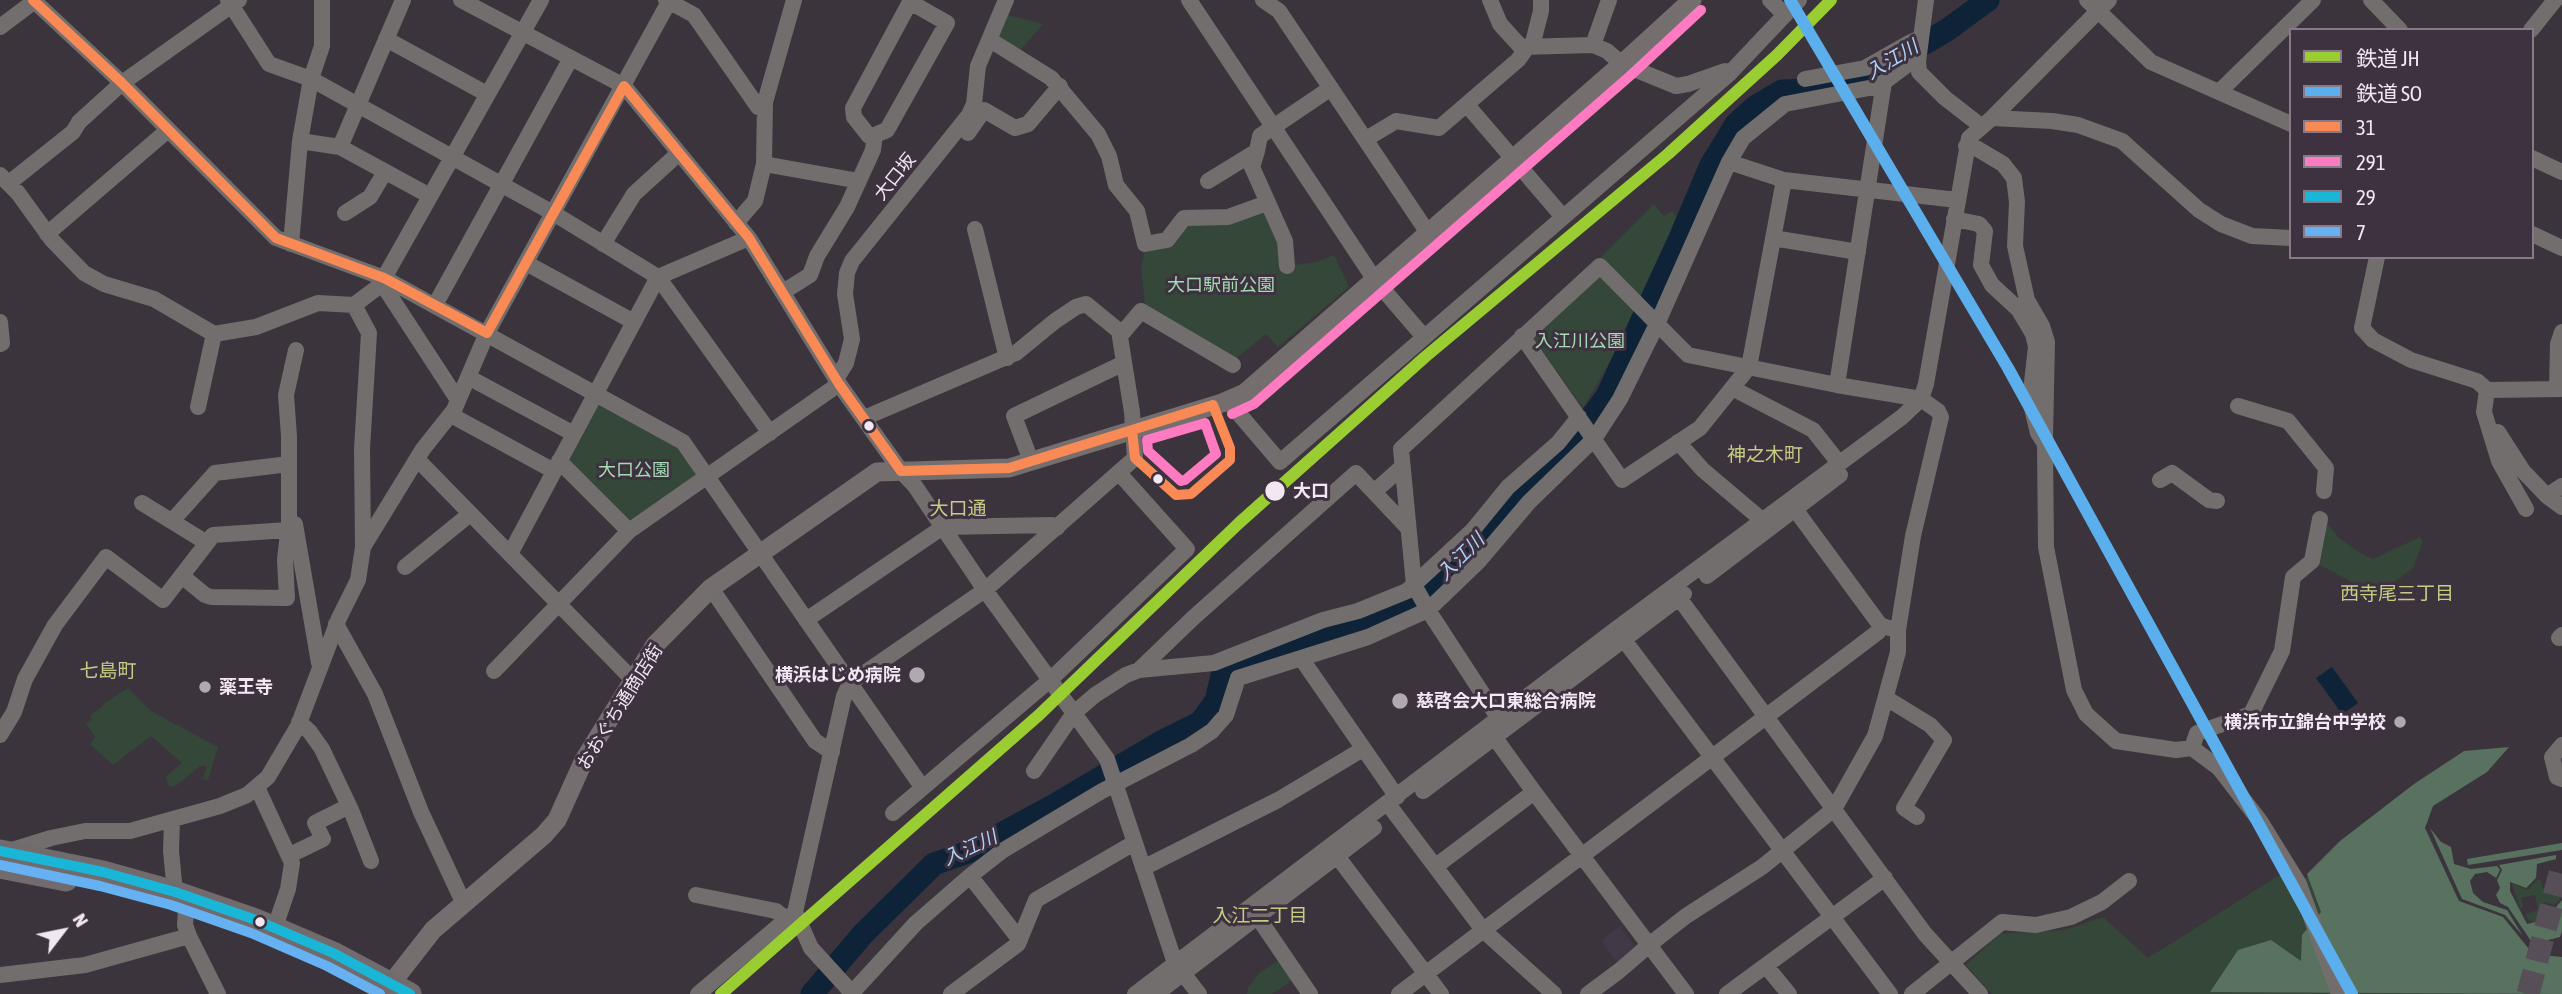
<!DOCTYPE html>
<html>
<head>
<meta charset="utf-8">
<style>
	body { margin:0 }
	#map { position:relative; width:2562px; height:994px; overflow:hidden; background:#3b343c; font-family:"Asap Condensed","Noto Sans JP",sans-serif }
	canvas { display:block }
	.legend { position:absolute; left:2289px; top:28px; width:245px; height:231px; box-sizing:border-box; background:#3e3140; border:2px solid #867a87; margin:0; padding:9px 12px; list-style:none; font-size:21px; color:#f1e8f2 }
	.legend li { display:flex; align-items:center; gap:14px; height:35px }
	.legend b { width:35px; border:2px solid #867a87 }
	.north { position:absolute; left:28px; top:896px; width:70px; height:70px; -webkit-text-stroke:5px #3e3140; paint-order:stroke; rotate:58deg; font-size:19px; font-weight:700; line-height:28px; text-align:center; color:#f1e8f2 }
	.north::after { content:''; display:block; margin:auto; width:24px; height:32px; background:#f1e8f2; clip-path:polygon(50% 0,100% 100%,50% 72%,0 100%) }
</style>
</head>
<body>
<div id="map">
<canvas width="2562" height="994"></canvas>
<ul class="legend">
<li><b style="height:9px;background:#9acd32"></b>鉄道 JH</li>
<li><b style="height:9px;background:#5aafec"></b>鉄道 SO</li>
<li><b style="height:9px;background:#f98a56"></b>31</li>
<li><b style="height:9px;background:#fe7ac1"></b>291</li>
<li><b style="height:9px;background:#1ab6d8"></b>29</li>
<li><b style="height:9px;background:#66b1f2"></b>7</li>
</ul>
<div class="north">N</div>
</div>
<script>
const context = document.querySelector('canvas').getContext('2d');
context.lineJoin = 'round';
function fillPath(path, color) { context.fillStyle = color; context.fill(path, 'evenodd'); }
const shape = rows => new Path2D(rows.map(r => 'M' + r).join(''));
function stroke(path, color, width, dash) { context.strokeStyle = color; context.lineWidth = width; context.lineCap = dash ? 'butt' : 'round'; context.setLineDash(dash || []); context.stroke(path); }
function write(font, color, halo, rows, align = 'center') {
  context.font = font + ' "Asap Condensed","Noto Sans JP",sans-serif'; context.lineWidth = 6; context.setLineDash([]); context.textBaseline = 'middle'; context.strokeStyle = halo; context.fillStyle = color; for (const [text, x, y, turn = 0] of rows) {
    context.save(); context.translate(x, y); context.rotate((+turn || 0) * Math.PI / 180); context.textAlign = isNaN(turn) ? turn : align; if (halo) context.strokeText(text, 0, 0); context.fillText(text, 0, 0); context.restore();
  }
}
fillPath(shape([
	[1620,926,1634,946,1617,962,1601,941]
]), '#433847');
fillPath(shape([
	[1008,15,1043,24,1018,53,998,37],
	[1654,204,1664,216,1672,211,1683,225,1645,303,1601,257],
	[1262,208,1278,240,1279,267,1317,262,1334,255,1349,287,1278,347,1266,334,1234,360,1146,311,1141,269,1145,249,1187,221],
	[1598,276,1605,277,1638,312,1583,408,1532,336],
	[600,403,679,448,697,477,629,523,569,462],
	[2327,523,2338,537,2357,551,2373,559,2420,537,2423,541,2413,568,2392,584,2368,591,2320,565],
	[128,688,151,711,218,747,208,780,203,779,207,766,200,766,177,785,169,787,166,776,182,763,151,736,113,765,90,744,95,737,86,724,92,720,90,715,103,706,103,704],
	[2377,818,2499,994,1992,994,1966,965,2000,934,2065,930,2103,917,2148,958,2289,869,2299,884],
	[2537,880,2541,880,2543,889,2554,887,2559,889,2561,898,2554,905,2546,902,2541,904,2545,918,2536,922,2529,921,2526,914,2538,910,2535,895,2521,898,2523,907,2520,908,2512,884,2528,890],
	[1280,960,1295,978,1272,994,1247,994,1248,988,1259,973]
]), '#344739');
fillPath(shape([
	[2509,747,2487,772,2433,806,2425,828,2459,901,2503,917,2533,954,2562,957,2562,994,2210,992,2238,950,2271,940,2301,961,2302,935,2321,912,2307,874,2340,841,2414,784,2464,751],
	[2430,828,2441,842,2451,847,2454,864,2471,869,2497,866,2500,870,2496,878,2487,872,2475,874,2470,881,2473,893,2483,902,2507,910,2523,936,2505,915,2462,899],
	[2562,843,2562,850,2468,865,2467,859],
	[2556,855,2556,859,2537,864,2536,878,2526,888,2510,882,2510,891,2527,924,2561,916,2556,907,2562,900,2562,931,2560,937,2548,940,2531,941,2508,907,2500,903,2496,895,2500,888,2497,880,2502,870,2499,865]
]), '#58725f');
fillPath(shape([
	[2332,667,2358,703,2342,714,2316,678]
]), '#0e2337');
stroke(shape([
	[812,994,863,934,934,864,968,852,1058,803,1163,741,1201,722,1216,701,1223,672,1365,622,1423,595,1479,540,1512,498,1570,446,1607,396,1680,238,1711,165,1736,124,1755,107,1782,91,1811,90,1865,78,1947,30,1988,0]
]), '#0e2337', 23);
stroke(shape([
	[2528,994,2562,866]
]), '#564f57', 23, [23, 11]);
stroke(shape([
	[33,0,122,83,276,238,384,278,683,442,922,787],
	[228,0,269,64,311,79,553,213,658,277,770,433],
	[461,0,624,86,749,238,839,384,901,471,915,486,985,590,1107,759,1175,963,1199,994],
	[666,0,694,15,758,107,765,110],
	[1189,0,1375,280,1424,337],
	[1263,0,1279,11,1428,233],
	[1490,0,1500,24,1521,47,1593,45,1607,51,1622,64,1676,86,1688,84,1725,71],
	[1770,0,1785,15],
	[1926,0,1918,62,1919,72,1945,98,1981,126],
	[2087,0,2151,62,2291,124],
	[2371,0,2400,30],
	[0,27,36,0],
	[2531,30,2555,0],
	[386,39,487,94],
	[990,40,1051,78,1098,134,1109,156,1116,185,1137,211,1145,244,1167,240,1184,218,1228,217,1267,203],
	[1593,45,1609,0],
	[1532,46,1541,11,1541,0],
	[1805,79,1865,68,1909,43,1921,38],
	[2219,92,2313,0],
	[1467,105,1563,217],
	[1992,118,2052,121,2078,125,2122,141,2199,210,2221,224,2252,236,2291,238],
	[968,133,984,110,1015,128,1028,124,1060,86],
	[1366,139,1396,121,1439,128,1518,60,1528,46],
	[300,141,340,147,430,196],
	[1966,146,1976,148,2003,164,2014,178,2017,202,2015,246,2027,300,2042,326,2047,342,2045,438],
	[340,147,403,0],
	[1257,151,1252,167,1285,241,1287,266],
	[2532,158,2562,172],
	[1729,162,1784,180,1957,200],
	[764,164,859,181],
	[0,175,18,193,52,240,84,273,104,284,154,299,214,334,256,327,318,303,354,305,369,333,362,449,363,547],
	[1208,181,1257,151,1260,136,1331,88],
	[9,183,73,132,79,122,122,83,239,0],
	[345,213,370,197,385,172],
	[1954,219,1979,224,1985,231,1981,265,1992,285,2018,309,2033,334,2036,347,2030,400,2038,433,2045,444,2046,547,2074,690,2086,714,2116,741,2176,750,2192,748,2219,768,2260,821,2299,884,2339,994],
	[736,223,755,201,764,164,765,102,794,0],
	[975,229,1007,358],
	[47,234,168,130],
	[2532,234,2562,248],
	[1773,238,1858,252],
	[291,244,300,141,311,79,322,46,322,0],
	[603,244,634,194,679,153],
	[2377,257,2362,328,2373,340,2411,360,2477,381,2487,390,2562,389],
	[526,263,634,322],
	[381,282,458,400],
	[783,292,810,275,817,256,847,207,873,150,875,135,887,130,947,23,910,2,853,108,854,117,869,136,875,135],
	[354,305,378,287,384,278,541,0],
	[435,305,571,58],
	[0,322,2,343,0,344],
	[1120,336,1141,311,1233,365],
	[1522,336,1622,480,1700,428,1749,367,1784,180],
	[468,377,574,434],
	[836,379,846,363,852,339,845,294,847,273,852,261,969,115,974,104,978,66,1006,0],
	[1837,385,1884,82,1908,64,1918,62],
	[1732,388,1813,430,1839,463],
	[2557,389,2558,344,2562,332],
	[2487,390,2484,412,2499,461,2526,509],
	[1228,401,1280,462,1729,74,1799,0],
	[2238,406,2288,421,2326,468,2324,491],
	[198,407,214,334],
	[451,415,554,471],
	[2498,432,2523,471,2547,496],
	[1678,442,1703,470,1762,520],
	[417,459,633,680],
	[559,461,629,531],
	[1031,461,1014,416,1124,363],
	[2160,480,2172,473,2209,500,2217,501],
	[2562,486,2547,496,2562,507],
	[1375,491,1402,467],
	[1789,501,1880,625,1889,628],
	[142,503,207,543],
	[172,521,215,473,289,464],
	[291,524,295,524,319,663],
	[510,554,658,277,749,238],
	[405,567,470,514],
	[182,576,205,595,211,597,287,598,285,560,289,524,289,436,286,395,296,350],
	[1707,576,1840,475],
	[711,588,815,741,832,752],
	[1674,591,1925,934,1980,994],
	[806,620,943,527,1052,525,1057,528],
	[336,624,375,694,421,812,464,904],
	[1618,632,1890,994],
	[2559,638,2562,635],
	[1301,658,1397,797],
	[1139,670,1193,618,1356,473,1407,527],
	[494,671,629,531,839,384],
	[1886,698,1930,725,1944,740,1904,808,1917,817],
	[299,722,310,732,322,749,351,810,371,861],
	[0,735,14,712,25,679,55,625,106,557,163,600,213,535,288,530],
	[2562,745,2552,757,2557,777,2562,779],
	[2192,748,2197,733,2251,714,2282,651,2293,577,2312,561,2320,519],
	[1034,771,1074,713,1095,695,1126,675,1139,670,1214,663,1323,620,1358,611,1407,591,1472,531,1508,487,1558,443,1579,417],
	[257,787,292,863,288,889,275,927],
	[1423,791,1684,594],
	[1388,804,1483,930,1554,994],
	[893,813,1050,680,1187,549,1119,473],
	[172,820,171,851,175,892],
	[9,851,51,838,85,831,130,831,220,806,247,795,268,777,298,726,339,618,358,580,363,547,423,449,454,410,487,333,670,0],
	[290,855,323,839,315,823,349,806],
	[1337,856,1441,994],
	[1436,866,1534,792],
	[1143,868,1278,800,1363,749],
	[970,876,1020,940],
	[696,895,776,911,786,919],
	[186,910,185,925,189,936,218,994],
	[1257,916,1310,994],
	[1766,966,1789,994],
	[0,975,85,965,189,936],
	[698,994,795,912],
	[851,994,916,923,970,876,1002,851,1102,791,1191,745,1212,731,1226,715,1238,678,1368,637,1428,610,1478,562,1529,502,1594,439,1620,399,1657,324,1729,162,1743,138,1785,104,1874,87,1884,82],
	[853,994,811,948,795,912,844,696,850,683,985,590,1135,458,1132,412,1119,331,1086,304,1076,307,1055,321,1016,353,864,418],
	[951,994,1018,944,1036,900,1134,843],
	[1135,994,1616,629,1902,417,1921,399,1926,384,1969,138,1992,118,2109,0],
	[1156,994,1374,828],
	[1399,994,1878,632,1880,625],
	[1588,994,1619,971,1649,945,1686,916,1762,867,1834,809,1875,736,1898,652,1898,630,1913,536,1941,417,1938,411,1921,399,1837,385,1688,355,1600,266,1401,449,1414,585,1428,610,1499,719,1495,738,1534,792,1649,945,1686,994],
	[1727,994,1885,878],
	[1912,994,2002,922,2036,925,2071,917,2102,902,2129,881]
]), '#726e6d', 16);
stroke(shape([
	[383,994,433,930,544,835,557,820,584,760,655,645,711,588,877,472,1009,468,1222,403,1245,393,1622,64,1692,0]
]), '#746e6f', 19);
stroke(shape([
	[0,851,103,872,175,892,256,920,333,953,410,994],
	[0,867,66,880]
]), '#716b6e', 23);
stroke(shape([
	[33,0,122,83,276,238,384,278,487,333,624,86,749,238,839,384,901,471,1009,468,1132,430],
	[1213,405,1230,448,1230,460,1191,494,1176,495,1135,458,1132,430,1213,405]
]), '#f98a56', 10);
stroke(shape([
	[1232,414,1254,404,1631,75,1701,10],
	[1205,423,1216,454,1185,480,1181,481,1148,451,1147,440,1205,423]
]), '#fe7ac1', 10);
stroke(shape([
	[0,851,103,872,175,892,256,920,333,953,410,994]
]), '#1ab6d8', 10);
stroke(shape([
	[0,865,100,886,171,905,251,933,327,966,380,994]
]), '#66b1f2', 10);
stroke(shape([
	[721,994,1039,715,1239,523,1425,357,1668,154,1777,55,1831,0]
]), '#9acd32', 12);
stroke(shape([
	[1790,0,2008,368,2352,994]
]), '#5aafec', 12);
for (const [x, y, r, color] of [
	[869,426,6,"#f1e8f2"],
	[1158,479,6,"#f1e8f2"],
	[1275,491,11,"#f1e8f2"],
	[917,675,9,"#b1a9b2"],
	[205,687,7,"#b1a9b2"],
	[1400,701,9,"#b1a9b2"],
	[2400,722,7,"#b1a9b2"],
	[260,922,6,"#f1e8f2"]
]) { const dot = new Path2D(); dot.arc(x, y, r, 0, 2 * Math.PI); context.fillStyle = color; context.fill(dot); stroke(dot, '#3e3140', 2.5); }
write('18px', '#f1e8f2', '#3e3140', [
	["大口坂",895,177,-51],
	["おおぐち通商店街",620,707,-58]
]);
write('18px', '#a4dcb2', '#3e3140', [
	["大口駅前公園",1221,285],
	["入江川公園",1580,341],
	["大口公園",634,470]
]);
write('bold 18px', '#f1e8f2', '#3e3140', [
	["大口",1293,491]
], 'left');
write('bold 18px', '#f1e8f2', '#3e3140', [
	["横浜はじめ病院",901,675],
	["薬王寺",219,687,"left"],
	["慈啓会大口東総合病院",1416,701,"left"],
	["横浜市立錦台中学校",2386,722]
], 'right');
write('italic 19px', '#aed3f8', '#3e3140', [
	["入江川",1892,60,-31],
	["入江川",1461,557,-45],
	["入江川",970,848,-25]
]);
write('19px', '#c4ce82', '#3e3140', [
	["神之木町",1765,455],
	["大口通",958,509],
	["西寺尾三丁目",2397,594],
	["七島町",108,671],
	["入江二丁目",1260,916]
]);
</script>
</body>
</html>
